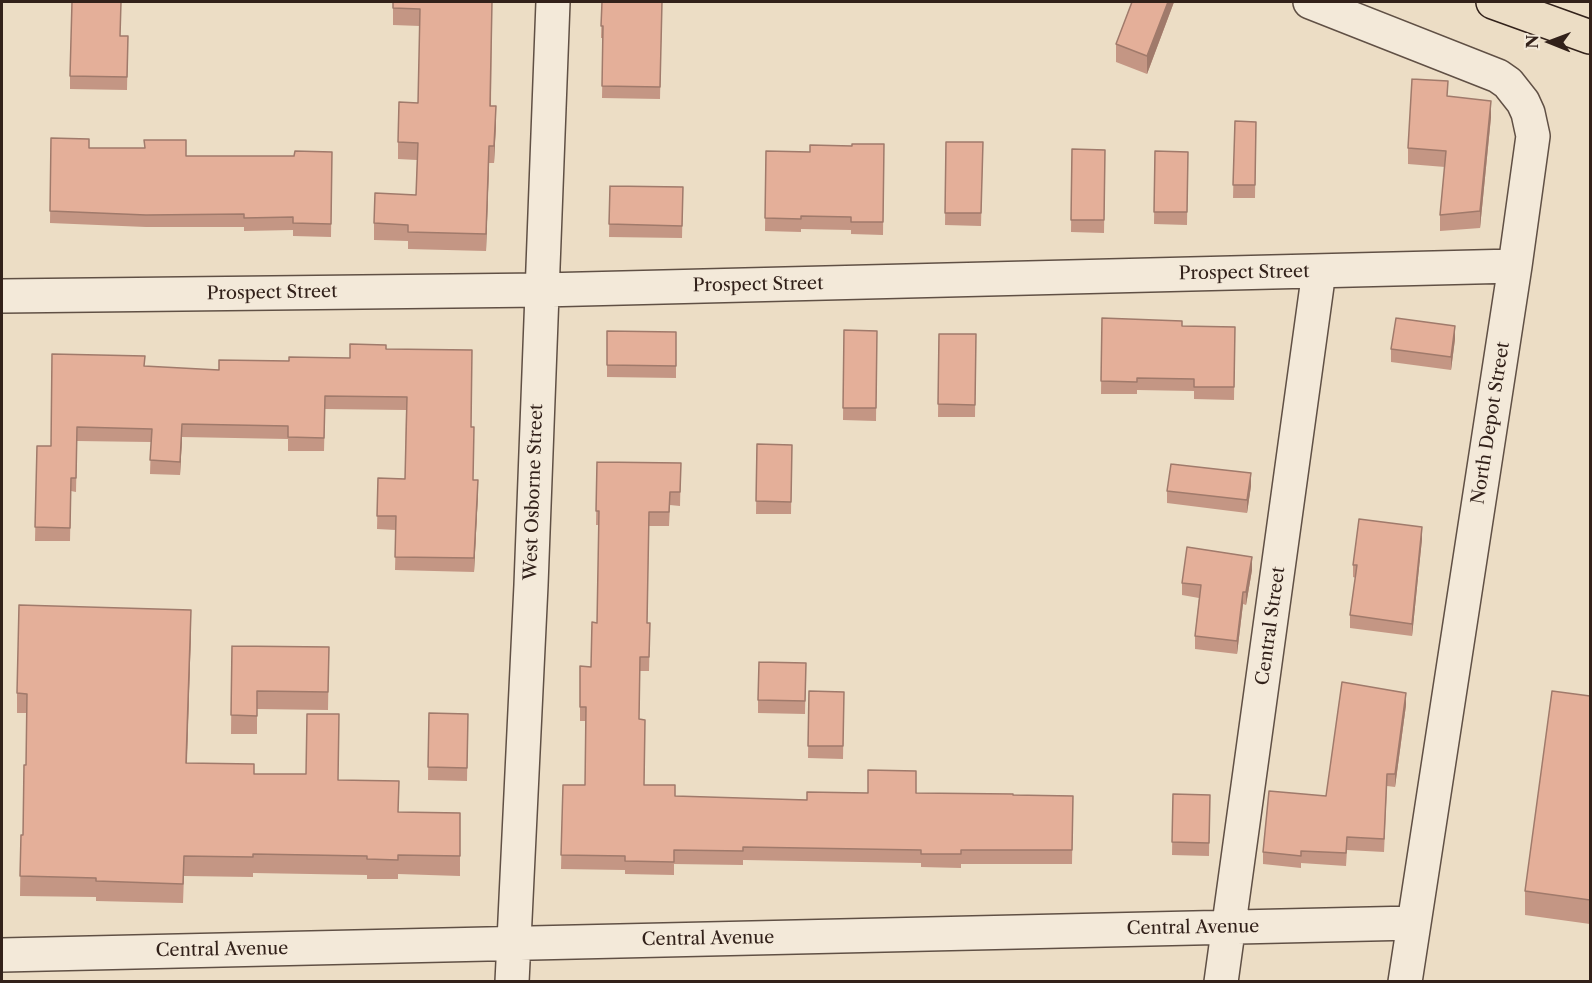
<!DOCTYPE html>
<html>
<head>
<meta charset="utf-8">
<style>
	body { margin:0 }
	#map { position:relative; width:1592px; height:983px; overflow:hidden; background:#ecddc5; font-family:"Libre Caslon Text",serif }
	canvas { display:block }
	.frame { position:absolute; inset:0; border:3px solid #32211a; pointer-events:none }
	.north { position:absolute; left:1520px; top:12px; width:60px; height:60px; -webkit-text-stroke:4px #f3e9d9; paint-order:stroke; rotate:271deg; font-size:16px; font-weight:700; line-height:24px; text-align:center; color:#32211a }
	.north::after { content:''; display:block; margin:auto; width:21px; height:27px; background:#32211a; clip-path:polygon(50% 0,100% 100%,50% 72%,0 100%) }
</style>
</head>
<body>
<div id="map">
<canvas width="1592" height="983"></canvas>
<div class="frame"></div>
<div class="north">N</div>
</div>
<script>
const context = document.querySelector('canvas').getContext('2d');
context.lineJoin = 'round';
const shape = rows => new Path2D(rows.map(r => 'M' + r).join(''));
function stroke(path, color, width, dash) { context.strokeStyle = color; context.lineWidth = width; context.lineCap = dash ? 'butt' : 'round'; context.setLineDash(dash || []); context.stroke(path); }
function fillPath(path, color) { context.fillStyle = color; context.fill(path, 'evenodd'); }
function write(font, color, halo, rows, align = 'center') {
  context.font = font + ' "Libre Caslon Text",serif'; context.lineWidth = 5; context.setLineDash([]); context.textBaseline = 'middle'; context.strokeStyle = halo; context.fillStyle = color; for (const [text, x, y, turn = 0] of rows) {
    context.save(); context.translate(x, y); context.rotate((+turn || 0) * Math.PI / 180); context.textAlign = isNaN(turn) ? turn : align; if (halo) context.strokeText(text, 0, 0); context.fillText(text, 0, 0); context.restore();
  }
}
const minor = shape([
	[1310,2,1498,76,1508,83,1523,102,1528,113,1533,136,1515,266,1405,982],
	[2,296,542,290,1515,266],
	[2,955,1414,923],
	[512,982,531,585,553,2],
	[1221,982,1319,271]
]);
const major = shape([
	[1493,2,1590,37]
]);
stroke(minor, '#605045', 36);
stroke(major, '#32211a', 36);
stroke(minor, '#f3e9d9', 33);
stroke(major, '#ecddc5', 33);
fillPath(shape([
	[492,2,491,106,496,123,494,163,489,163,486,251,408,249,408,241,374,240,374,223,416,195,417,160,398,159,398,142,418,103,420,26,393,25,393,8],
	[602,2,662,2,660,99,602,98,603,38,601,38],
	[1132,2,1174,2,1147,74,1116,62,1116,44],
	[120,36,128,36,127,90,70,89,70,76],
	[1448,96,1491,117,1480,228,1440,231,1440,215,1445,167,1408,164,1408,148],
	[1235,121,1256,122,1255,198,1233,198],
	[51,138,89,148,186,156,294,156,332,152,331,237,293,236,293,230,244,231,244,227,146,227,50,223],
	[946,142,983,142,981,226,945,225],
	[884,144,883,235,851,234,851,230,801,229,801,232,765,231,766,151,810,152,852,146],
	[1072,149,1105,150,1104,233,1071,232],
	[1155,151,1188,152,1187,225,1154,224],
	[610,186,683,187,682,238,609,237],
	[1102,318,1182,326,1235,327,1234,400,1194,399,1194,391,1137,390,1137,394,1101,394],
	[844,330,877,331,876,421,843,420],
	[607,331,676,332,676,378,607,377],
	[939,334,976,334,975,417,938,417],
	[1455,339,1451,370,1391,362,1391,349],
	[386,349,471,427,473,480,478,493,474,572,395,570,396,530,377,529,378,478,405,479,406,410,325,409,324,451,288,451,288,439,182,437,180,475,150,474,151,442,77,441,76,492,71,491,70,541,35,541,37,446,51,446,144,366,219,370,289,361,350,358],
	[757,444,792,445,791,514,756,514],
	[597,462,681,463,680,506,670,505,669,526,649,526,647,623,650,623,649,671,640,671,639,719,644,785,675,796,807,800,916,793,1073,796,1072,864,961,864,961,868,921,867,921,863,743,860,743,865,674,864,674,875,625,874,625,870,561,869,563,785,585,785,586,721,580,721,580,666,591,667,597,623,599,525,596,525],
	[1251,486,1247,513,1167,503,1167,491],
	[1422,539,1412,636,1350,628,1350,615,1356,578,1353,577,1353,565],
	[1252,570,1246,605,1243,604,1237,654,1195,649,1195,636,1199,598,1182,595,1182,583],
	[191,630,187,763,254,774,339,780,399,812,460,813,460,876,398,874,398,879,367,879,367,875,253,873,253,877,184,876,183,903,96,901,96,897,20,896,21,835,23,835,26,765,27,713,17,713,17,693],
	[232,646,329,647,328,710,257,709,257,734,231,734],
	[806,663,805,714,758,713,758,700],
	[809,691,844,692,843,759,808,758],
	[1590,696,1590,924,1525,915,1525,891],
	[1406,705,1395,787,1387,786,1384,852,1347,850,1346,866,1301,863,1301,868,1263,864,1263,852,1326,796],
	[429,713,468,714,467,781,428,780],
	[1173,794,1210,795,1209,856,1172,855]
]), '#c49684');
fillPath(shape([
	[1168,2,1174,2,1147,74,1147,56],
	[1491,101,1491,117,1480,228,1480,211],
	[496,106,496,123,494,163,494,146],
	[489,146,489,163,486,251,486,234],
	[1455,326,1455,339,1451,370,1451,357],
	[182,424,182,437,180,475,180,462],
	[1251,473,1251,486,1247,513,1247,500],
	[478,480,478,493,474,572,474,558],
	[1422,527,1422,539,1412,636,1412,624],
	[1252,557,1252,570,1246,605,1246,592],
	[1243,592,1243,604,1237,654,1237,641],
	[191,610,191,630,186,782,186,763],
	[1406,693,1406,705,1395,787,1395,774]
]), '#a07a6b');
const building = shape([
	[72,2,121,2,120,36,128,36,127,77,70,76,72,2],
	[393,2,492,2,490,106,496,106,494,146,489,146,486,234,408,232,408,225,374,223,375,193,416,195,418,143,398,142,399,102,418,103,420,9,393,8,393,2],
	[602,2,662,2,660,87,602,86,603,26,601,26,602,2],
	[1132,2,1168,2,1147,56,1116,44,1132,2],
	[1412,79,1448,81,1447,96,1491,101,1480,211,1440,215,1446,151,1408,148,1412,79],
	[1235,121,1256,122,1255,185,1233,185,1235,121],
	[51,138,89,139,89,148,145,148,144,140,186,140,186,156,294,156,295,151,332,152,331,224,293,223,293,217,244,218,244,214,146,215,50,211,51,138],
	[946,142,983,142,981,213,945,213,946,142],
	[852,144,884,144,883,222,851,222,851,217,801,216,801,219,765,218,766,151,810,152,810,145,852,146,852,144],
	[1072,149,1105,150,1104,220,1071,220,1072,149],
	[1155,151,1188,152,1187,212,1154,212,1155,151],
	[610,186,683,187,682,226,609,224,610,186],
	[1102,318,1182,321,1182,326,1235,327,1234,387,1194,387,1194,379,1137,378,1137,382,1101,381,1102,318],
	[1396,318,1455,326,1451,357,1391,349,1396,318],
	[844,330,877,331,876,408,843,408,844,330],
	[607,331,676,332,676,366,607,365,607,331],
	[939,334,976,334,975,405,938,404,939,334],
	[350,344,386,345,386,349,472,350,471,427,474,427,473,480,478,480,474,558,395,557,396,516,377,516,378,478,405,479,407,397,325,396,324,438,288,437,288,426,182,424,180,462,150,460,152,429,77,427,76,478,71,478,70,528,35,527,37,446,51,446,52,354,145,356,144,366,219,370,219,360,289,361,289,357,350,358,350,344],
	[757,444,792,445,791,502,756,501,757,444],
	[597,462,681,463,680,492,670,492,669,512,649,512,647,623,650,623,649,657,640,657,639,719,645,720,644,785,675,785,675,796,807,800,807,792,868,793,868,770,916,771,916,793,1013,794,1013,795,1073,796,1072,850,961,850,961,854,921,854,921,850,743,847,743,851,674,850,674,862,625,861,625,856,561,855,563,785,585,785,586,707,580,707,580,666,591,667,592,622,597,623,599,511,596,511,597,462],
	[1171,464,1251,473,1247,500,1167,491,1171,464],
	[1359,519,1422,527,1412,624,1350,615,1357,565,1353,565,1359,519],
	[1187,547,1252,557,1246,592,1243,592,1237,641,1195,636,1201,585,1182,583,1187,547],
	[19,605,191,610,186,763,254,764,254,774,306,774,307,714,339,714,338,780,399,781,398,812,460,813,460,856,398,855,398,860,367,859,367,856,253,854,253,857,184,856,183,884,96,881,96,878,20,876,21,835,23,835,24,765,26,765,27,694,17,693,19,605],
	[232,646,329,647,328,692,257,691,257,716,231,715,232,646],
	[759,662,806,663,805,701,758,700,759,662],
	[1342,682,1406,693,1395,774,1387,774,1384,839,1347,837,1346,853,1301,851,1301,856,1263,852,1269,791,1326,796,1342,682],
	[809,691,844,692,843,746,808,746,809,691],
	[1552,691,1590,696,1590,900,1525,891,1552,691],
	[429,713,468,714,467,768,428,767,429,713],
	[1173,794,1210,795,1209,843,1172,842,1173,794]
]);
fillPath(building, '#e4af99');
stroke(building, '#a07a6b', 1.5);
write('18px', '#32211a', '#f3e9d9', [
	["Prospect Street",1244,273,-1],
	["Prospect Street",758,285,-1],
	["Prospect Street",272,293,-1],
	["North Depot Street",1491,423,-81],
	["West Osborne Street",534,492,-88],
	["Central Street",1271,626,-82],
	["Central Avenue",1193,928,-1],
	["Central Avenue",708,939,-1],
	["Central Avenue",222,950,-1]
]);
</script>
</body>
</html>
